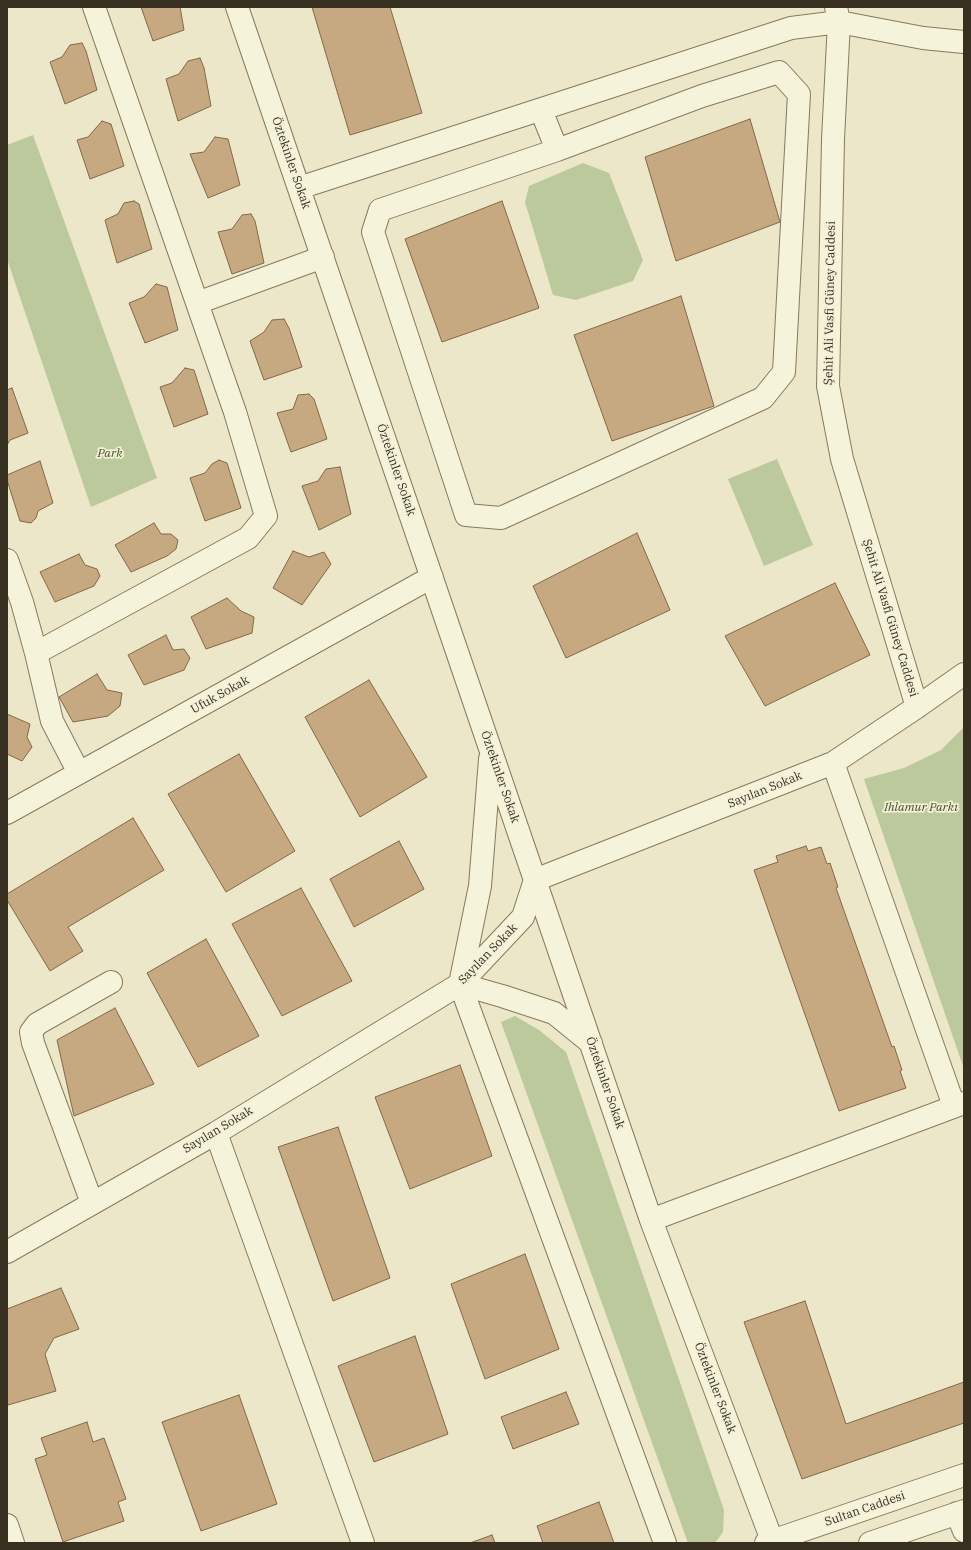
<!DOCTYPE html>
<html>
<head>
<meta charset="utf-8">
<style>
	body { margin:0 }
	#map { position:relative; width:971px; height:1550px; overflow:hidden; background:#ebe7c8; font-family:"IBM Plex Serif",serif }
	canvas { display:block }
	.frame { position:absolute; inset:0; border:8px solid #373021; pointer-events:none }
</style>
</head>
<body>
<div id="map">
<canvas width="971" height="1550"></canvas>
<div class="frame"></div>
</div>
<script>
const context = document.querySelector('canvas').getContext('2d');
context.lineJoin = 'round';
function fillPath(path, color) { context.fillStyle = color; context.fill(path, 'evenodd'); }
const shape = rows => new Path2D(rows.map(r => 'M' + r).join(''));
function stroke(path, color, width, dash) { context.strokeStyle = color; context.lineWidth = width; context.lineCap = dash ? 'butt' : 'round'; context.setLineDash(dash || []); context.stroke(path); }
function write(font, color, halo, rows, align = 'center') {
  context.font = font + ' "IBM Plex Serif",serif'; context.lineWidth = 3.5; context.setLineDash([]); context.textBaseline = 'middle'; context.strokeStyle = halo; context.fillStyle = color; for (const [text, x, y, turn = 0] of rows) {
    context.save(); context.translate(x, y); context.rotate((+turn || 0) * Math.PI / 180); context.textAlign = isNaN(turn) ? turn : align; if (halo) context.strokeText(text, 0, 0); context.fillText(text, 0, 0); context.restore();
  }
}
fillPath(shape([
	[33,135,157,478,91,507,7,259,7,145],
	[583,163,609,173,643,260,633,281,576,300,553,295,525,202,529,186],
	[777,459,813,545,764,566,728,479],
	[964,727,964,1069,864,779,904,768,941,750],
	[515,1016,539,1030,566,1052,724,1510,723,1532,715,1543,688,1543,501,1022]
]), '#bcc99c');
const building = shape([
	[141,7,180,7,184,30,153,41,141,7],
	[312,7,390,7,422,113,350,135,312,7],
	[82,43,86,51,97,90,65,104,50,62,62,57,70,45,82,43],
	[200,58,204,68,211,106,178,121,166,79,179,74,188,61,200,58],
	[750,119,780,222,676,261,645,157,750,119],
	[102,121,111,124,124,166,90,179,77,140,88,137,102,121],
	[215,137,228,139,240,185,208,198,190,154,204,152,215,137],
	[134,201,139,204,152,249,117,263,105,220,118,214,124,203,134,201],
	[502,201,539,308,442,342,405,239,502,201],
	[251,214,255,221,264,263,232,274,218,232,232,229,242,215,251,214],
	[156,284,167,287,178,330,145,343,129,303,144,297,156,284],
	[681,296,714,406,612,441,574,335,681,296],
	[284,319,289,328,302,367,264,380,250,341,264,332,272,320,284,319],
	[185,368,194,370,208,414,174,427,160,387,172,383,185,368],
	[12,388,28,433,10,440,7,445,7,390,12,388],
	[309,394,314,399,327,439,291,452,277,413,293,409,298,395,309,394],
	[219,460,227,463,241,508,205,521,190,478,205,473,212,464,219,460],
	[40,461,53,503,38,511,36,518,31,523,20,521,7,480,7,475,40,461],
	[340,467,351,514,319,530,302,486,318,481,326,469,340,467],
	[154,523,161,534,171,534,178,540,176,549,167,556,131,572,115,545,154,523],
	[637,533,670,610,566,658,533,586,637,533],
	[293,551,309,557,324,552,331,564,302,605,273,588,293,551],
	[79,554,85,565,97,569,100,576,94,586,55,602,40,572,79,554],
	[835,583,870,655,765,706,725,636,835,583],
	[227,598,241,611,254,617,252,633,206,649,191,617,227,598],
	[166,635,173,650,184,649,190,658,184,670,144,685,128,655,166,635],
	[97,674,107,690,122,693,120,706,108,716,73,722,59,697,97,674],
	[369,680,427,777,360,817,305,717,369,680],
	[7,714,30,724,27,737,32,747,22,761,7,754,7,714],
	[239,754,295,851,226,892,168,794,239,754],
	[133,818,164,870,68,927,83,951,50,971,7,900,7,894,133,818],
	[399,841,424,889,354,927,330,879,399,841],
	[806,846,808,851,821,847,827,864,830,863,838,887,836,888,892,1047,894,1046,902,1070,900,1071,906,1088,839,1111,754,870,778,862,776,856,806,846],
	[301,888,352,981,282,1016,232,924,301,888],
	[206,939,259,1036,198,1067,147,973,206,939],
	[115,1008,154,1084,74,1116,57,1040,115,1008],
	[460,1065,492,1156,410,1189,375,1097,460,1065],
	[338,1127,390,1278,333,1301,278,1147,338,1127],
	[525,1254,559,1349,485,1379,451,1284,525,1254],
	[61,1288,79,1329,54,1338,45,1354,56,1391,8,1405,7,1401,7,1309,61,1288],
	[805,1301,846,1424,964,1382,964,1423,802,1479,744,1322,805,1301],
	[415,1336,448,1434,374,1462,338,1366,415,1336],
	[566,1392,579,1424,513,1449,501,1417,566,1392],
	[239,1395,277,1504,201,1531,162,1422,239,1395],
	[87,1422,93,1442,104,1438,126,1499,118,1502,124,1521,63,1542,35,1459,47,1455,41,1438,87,1422],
	[599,1502,614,1543,543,1543,537,1526,599,1502],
	[492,1535,495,1543,470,1543,492,1535]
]);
fillPath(building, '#c6a981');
stroke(building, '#836846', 1);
const minor = shape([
	[237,7,651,1220,773,1543],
	[836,7,839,22,833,139,828,386,842,459,917,707],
	[541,110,557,150,380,210,373,232,466,515,501,518,763,398,784,372,799,94,779,72,702,96,557,150],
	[299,188,791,28,839,22,923,38,964,42],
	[197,303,323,257],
	[7,560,22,602,36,653,52,721,79,773],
	[36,653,248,538,266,516,235,412,94,7],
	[490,759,480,886,460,984,502,996,554,1013,591,1043],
	[833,763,954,1106],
	[7,813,432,577],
	[460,984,665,1543],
	[216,1133,363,1543],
	[92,1203,33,1043,31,1032,37,1024,111,982],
	[651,1220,964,1103],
	[7,1252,216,1133,460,984,523,917,535,880,833,763,917,707,964,674],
	[957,1513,964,1531],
	[7,1525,13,1543],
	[766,1543,964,1475],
	[870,1543,964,1511]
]);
stroke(minor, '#867a5e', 24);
stroke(minor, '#f6f3db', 22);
write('12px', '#373021', '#f3f0d7', [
	["Öztekinler Sokak",291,163,71],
	["Şehit Ali Vasfi Güney Caddesi",830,303,-89],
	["Öztekinler Sokak",396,470,71],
	["Şehit Ali Vasfi Güney Caddesi",890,618,73],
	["Ufuk Sokak",220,695,-29],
	["Öztekinler Sokak",500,777,71],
	["Sayılan Sokak",765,790,-22],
	["Sayılan Sokak",488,954,-46],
	["Öztekinler Sokak",605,1083,71],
	["Sayılan Sokak",218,1130,-31],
	["Öztekinler Sokak",715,1388,69],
	["Sultan Caddesi",865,1509,-19]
]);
write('italic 12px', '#415229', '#f3f0d7', [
	["Park",110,454],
	["Ihlamur Parkı",921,808]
]);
</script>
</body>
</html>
